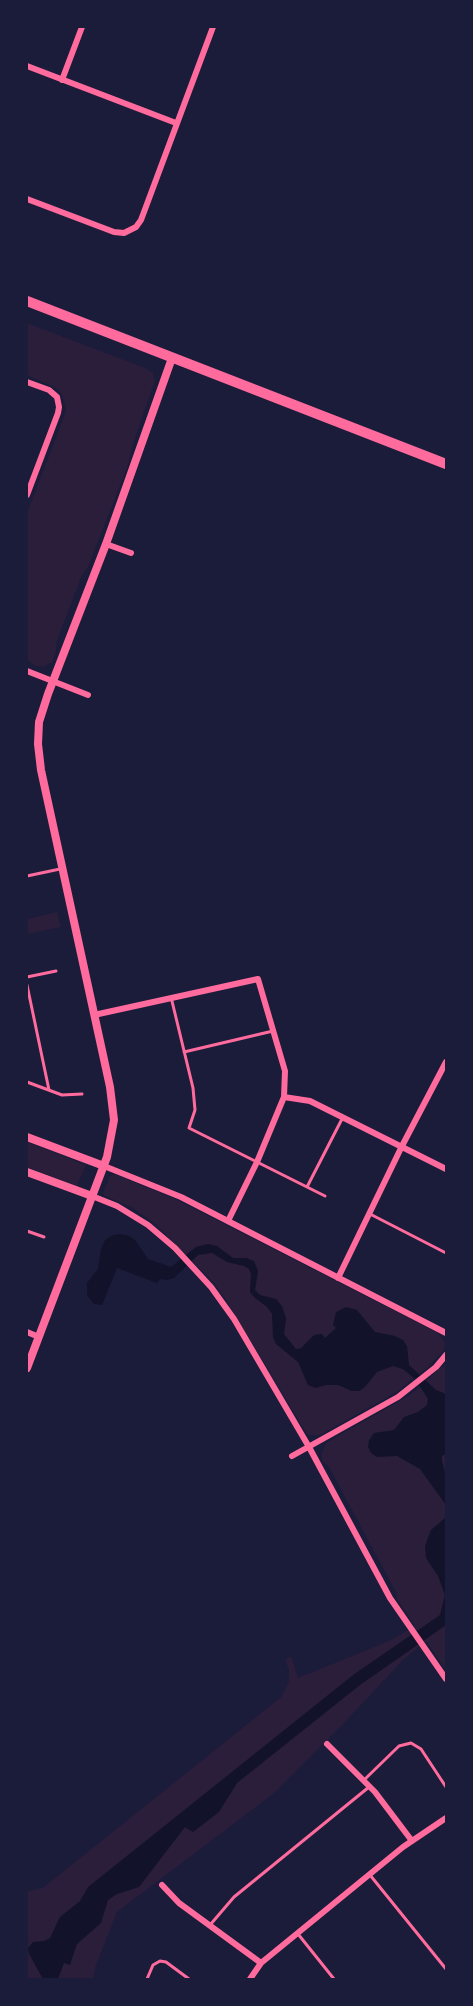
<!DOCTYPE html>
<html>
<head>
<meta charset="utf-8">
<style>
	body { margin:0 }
	#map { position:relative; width:473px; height:2006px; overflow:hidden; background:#1b1b3a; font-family:Manrope,sans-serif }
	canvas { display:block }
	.frame { position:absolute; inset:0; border:28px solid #1b1b3a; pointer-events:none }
</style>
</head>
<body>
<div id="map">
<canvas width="473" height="2006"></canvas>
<div class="frame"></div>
</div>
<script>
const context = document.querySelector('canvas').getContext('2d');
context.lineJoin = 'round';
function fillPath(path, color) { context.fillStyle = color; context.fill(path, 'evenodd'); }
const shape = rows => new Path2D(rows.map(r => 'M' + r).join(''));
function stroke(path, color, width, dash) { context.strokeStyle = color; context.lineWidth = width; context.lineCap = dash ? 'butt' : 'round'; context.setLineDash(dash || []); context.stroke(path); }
fillPath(shape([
	[27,323,145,368,153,373,155,381,134,441,127,468,88,567,82,575,56,643,56,651,52,662,43,667,35,666,27,659,27,513,63,419,66,409,62,395,56,388,27,375],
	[57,912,61,927,27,934,27,919],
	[27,1142,86,1165,77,1186,27,1167],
	[114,1174,175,1199,438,1333,445,1342,444,1350,428,1367,395,1393,320,1435,309,1435,305,1431,226,1300,213,1282,155,1224,133,1208,105,1196,103,1193,110,1176],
	[446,1363,446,1670,426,1641,403,1660,345,1722,273,1794,117,1912,96,1965,93,1979,27,1979,27,1892,44,1887,281,1697,289,1681,289,1670,285,1660,291,1656,298,1678,389,1641,415,1626,397,1599,397,1594,329,1467,323,1462,321,1455,326,1443,410,1395]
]), '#2a1e3b');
fillPath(shape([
	[121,1234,129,1236,135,1240,148,1259,171,1267,196,1247,208,1244,217,1246,233,1258,246,1258,254,1261,258,1271,255,1290,260,1295,276,1299,282,1306,286,1318,284,1334,296,1349,301,1348,314,1335,322,1334,325,1338,336,1328,333,1325,336,1312,346,1307,357,1310,375,1332,395,1336,403,1340,407,1346,409,1365,436,1390,446,1394,446,1454,442,1456,442,1461,446,1476,446,1505,420,1469,397,1456,377,1457,371,1453,368,1447,369,1440,374,1433,394,1430,404,1417,418,1412,427,1405,428,1399,415,1379,403,1369,393,1366,377,1372,365,1387,359,1391,352,1391,338,1385,326,1385,316,1388,308,1385,298,1362,276,1344,273,1337,272,1314,267,1307,255,1298,250,1292,251,1274,249,1269,244,1266,227,1262,212,1253,198,1255,174,1278,167,1280,160,1279,157,1283,117,1268,102,1305,94,1304,87,1295,87,1283,98,1269,101,1249,105,1240,113,1235],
	[446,1517,446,1625,360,1685,237,1783,219,1812,193,1832,185,1827,139,1887,117,1894,108,1900,101,1923,77,1944,70,1965,64,1963,58,1979,43,1979,29,1954,28,1948,33,1942,44,1941,50,1938,60,1917,80,1901,88,1887,353,1675,440,1615,445,1595,438,1576,426,1558,425,1546,431,1530]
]), '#12122b');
stroke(shape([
	[27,876,60,869],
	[27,977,56,971],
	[27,985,49,1090],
	[171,997,193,1088,195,1110,189,1128,325,1196],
	[184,1052,273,1031],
	[27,1082,62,1095,82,1094],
	[307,1187,343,1117],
	[370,1214,446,1253],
	[27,1231,44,1237],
	[364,1780,399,1746,411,1743,421,1749,446,1787],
	[370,1875,446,1969],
	[210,1925,234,1897,369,1787],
	[298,1934,334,1979],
	[147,1979,153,1965,160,1961,166,1962,189,1979]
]), '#ff6b9d', 3);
stroke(shape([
	[27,66,176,123],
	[62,80,82,27],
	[27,199,114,232,124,233,136,227,141,220,213,27],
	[27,382,49,390,57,397,59,407,58,413,27,495],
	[106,544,131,553],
	[27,671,88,695],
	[94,1015,258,979,285,1071,284,1097,257,1162,228,1221],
	[284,1097,310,1101,446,1169],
	[104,1166,181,1197,446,1333],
	[92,1196,117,1206,148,1225,175,1248,211,1287,234,1319,309,1447,390,1598,446,1679],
	[338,1278,402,1146,446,1062],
	[27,1332,39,1337],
	[292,1456,398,1397,436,1367,446,1355],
	[327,1744,375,1792,412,1841],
	[162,1885,179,1903,261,1963],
	[250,1979,261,1963,403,1847,446,1818]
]), '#ff6b9d', 6);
stroke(shape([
	[27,1137,104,1166],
	[27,1172,92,1196],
	[27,1368,107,1157,114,1120,110,1087,41,770,38,744,39,722,48,694,106,544,172,358]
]), '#ff6b9d', 8);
stroke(shape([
	[27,301,446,464]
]), '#ff6b9d', 10);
</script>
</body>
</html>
